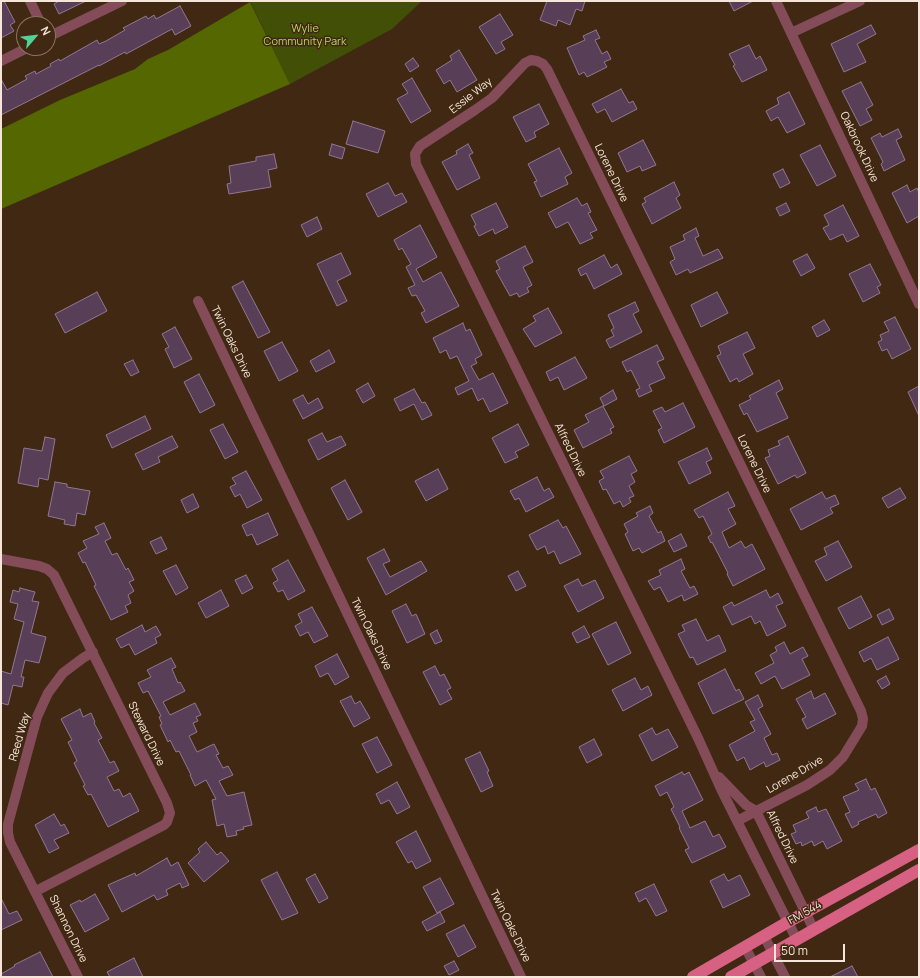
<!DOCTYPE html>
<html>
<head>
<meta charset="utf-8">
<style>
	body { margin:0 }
	#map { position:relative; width:920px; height:978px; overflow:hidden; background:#402813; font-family:Manrope,sans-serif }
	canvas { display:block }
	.frame { position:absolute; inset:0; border:2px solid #f6e6d9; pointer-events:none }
	.north { position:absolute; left:16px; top:16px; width:40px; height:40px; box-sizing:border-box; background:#402813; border:1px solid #897462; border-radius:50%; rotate:62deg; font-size:11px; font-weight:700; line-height:16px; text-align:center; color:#f6e6d9 }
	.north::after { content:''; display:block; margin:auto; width:14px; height:18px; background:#51d397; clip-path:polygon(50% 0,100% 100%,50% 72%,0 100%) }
	.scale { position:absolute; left:774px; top:944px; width:71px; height:18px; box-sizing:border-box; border:2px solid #f6e6d9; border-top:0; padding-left:5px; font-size:12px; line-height:14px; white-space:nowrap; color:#f6e6d9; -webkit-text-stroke:3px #402813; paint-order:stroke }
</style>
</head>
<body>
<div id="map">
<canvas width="920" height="978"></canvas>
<div class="frame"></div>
<div class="north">N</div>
<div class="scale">50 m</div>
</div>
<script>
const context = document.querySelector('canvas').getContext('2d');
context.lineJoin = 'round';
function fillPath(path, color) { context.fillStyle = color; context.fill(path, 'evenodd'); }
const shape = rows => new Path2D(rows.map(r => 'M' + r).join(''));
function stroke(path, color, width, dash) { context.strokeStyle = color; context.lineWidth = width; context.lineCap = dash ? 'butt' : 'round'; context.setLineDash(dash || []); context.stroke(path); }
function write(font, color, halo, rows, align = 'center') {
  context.font = font + ' Manrope,sans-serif'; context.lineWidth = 3; context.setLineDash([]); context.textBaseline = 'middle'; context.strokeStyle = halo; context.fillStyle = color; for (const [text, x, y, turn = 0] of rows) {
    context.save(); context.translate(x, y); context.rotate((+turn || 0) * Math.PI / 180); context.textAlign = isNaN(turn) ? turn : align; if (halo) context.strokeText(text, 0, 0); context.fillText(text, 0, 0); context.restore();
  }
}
fillPath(shape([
	[250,1,422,1,392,29,290,84]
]), '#415006');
fillPath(shape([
	[250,2,290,84,1,209,1,129,60,100,135,69,148,59,168,50]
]), '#546700');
const building = shape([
	[1,1,4,1,15,22,10,25,14,31,1,38,1,1],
	[59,1,86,1,59,14,54,4,59,1],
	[547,1,585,1,582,11,576,9,570,25,558,20,556,26,540,20,547,1],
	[729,1,753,1,734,11,729,1],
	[180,6,191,26,175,35,172,29,126,54,125,52,99,66,99,65,1,115,1,79,7,90,27,79,25,76,35,71,36,74,51,66,50,64,59,59,60,61,97,40,99,44,106,41,125,30,123,28,146,16,148,19,154,15,156,19,180,6],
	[500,14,513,35,501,42,505,49,496,54,479,27,500,14],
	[871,25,876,34,857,44,866,62,844,72,831,44,871,25],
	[596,30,600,38,595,40,602,54,607,51,611,59,604,62,607,67,587,77,584,72,579,75,567,48,585,40,583,36,596,30],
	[749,45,756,59,760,56,767,70,742,82,733,66,735,65,729,54,749,45],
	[459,50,477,80,457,92,450,80,444,84,436,70,452,60,450,56,459,50],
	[413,58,419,66,410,72,405,64,413,58],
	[412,78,431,111,411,123,397,99,408,93,402,84,412,78],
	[861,82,873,105,866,109,872,120,860,126,842,91,861,82],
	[621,89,629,103,633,101,637,109,612,122,605,109,597,113,592,104,621,89],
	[789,92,805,124,787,133,778,117,771,121,766,111,779,104,777,98,789,92],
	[539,104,549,124,534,132,536,137,526,142,513,117,539,104],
	[353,121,385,131,378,153,346,144,353,121],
	[898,129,902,137,896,140,905,160,884,171,881,164,883,162,871,138,880,133,882,137,898,129],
	[643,140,656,165,642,171,640,166,627,172,618,153,643,140],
	[332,144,345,148,342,159,329,155,332,144],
	[468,144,473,153,469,155,480,178,457,190,442,162,457,154,456,151,468,144],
	[820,145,836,176,817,186,800,155,820,145],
	[559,148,572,173,565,177,568,184,541,197,534,182,537,181,528,164,559,148],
	[274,154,277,168,268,170,271,187,229,194,227,184,231,183,229,166,256,161,256,157,274,154],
	[783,169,790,183,780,188,773,174,783,169],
	[674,182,680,195,676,198,681,208,652,224,642,204,646,202,644,198,674,182],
	[388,183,395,196,402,193,407,202,378,217,366,194,388,183],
	[907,185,910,192,917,188,919,193,919,216,907,223,892,193,907,185],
	[577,198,582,206,587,203,591,212,588,213,597,230,590,233,593,238,580,244,568,222,556,228,548,213,577,198],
	[496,203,508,227,495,234,493,229,479,236,474,226,476,225,471,215,496,203],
	[786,203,790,211,780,216,776,208,786,203],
	[843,205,859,236,847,242,843,234,830,240,823,228,829,225,824,215,843,205],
	[317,217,322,229,307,237,301,225,317,217],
	[420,225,437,257,416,269,423,282,441,272,459,306,426,323,421,313,425,311,416,295,412,296,408,288,415,285,406,267,411,264,402,248,399,250,394,240,420,225],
	[696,228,699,236,695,238,703,256,718,249,723,258,690,273,688,269,676,275,670,262,675,259,670,247,685,240,683,235,696,228],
	[525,246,533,262,523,267,532,285,527,288,529,292,519,297,517,293,510,296,496,271,500,269,496,261,525,246],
	[341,253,351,274,337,281,347,301,337,306,317,264,341,253],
	[807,254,815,268,801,276,793,261,807,254],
	[604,255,611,268,617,264,622,274,594,289,586,273,581,276,578,269,604,255],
	[870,264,881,285,877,287,880,293,863,302,849,274,870,264],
	[243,281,270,332,258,338,232,287,243,281],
	[97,292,107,311,65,333,55,314,97,292],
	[717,292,728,313,701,327,691,305,717,292],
	[635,302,639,311,633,314,642,332,610,348,606,340,614,336,611,330,614,328,608,315,635,302],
	[548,308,562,333,535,347,523,329,536,321,533,316,548,308],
	[895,317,911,349,892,359,887,349,882,351,878,342,882,340,880,335,889,331,884,322,895,317],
	[824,320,830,330,817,337,812,327,824,320],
	[463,323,466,331,470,329,482,355,475,359,477,363,471,366,479,380,493,373,508,403,490,412,483,398,478,401,472,388,458,395,455,388,469,381,457,356,450,359,446,350,440,353,433,338,463,323],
	[175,327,192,359,174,368,165,349,169,347,162,334,175,327],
	[747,332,755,348,743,354,753,374,739,382,737,378,730,382,717,356,721,354,718,346,747,332],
	[282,342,298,371,279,381,264,351,282,342],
	[657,345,664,359,657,362,665,378,649,385,652,391,639,397,636,390,640,388,631,370,627,372,622,362,657,345],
	[329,350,335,362,316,372,310,361,329,350],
	[575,357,587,378,564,390,558,377,550,381,546,372,575,357],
	[133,360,139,372,131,376,124,364,133,360],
	[199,374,215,405,200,413,184,382,199,374],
	[779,380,783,389,776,393,788,418,757,432,747,413,744,415,739,405,751,399,749,396,779,380],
	[368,383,375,396,363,403,356,390,368,383],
	[919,386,919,416,908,392,919,386],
	[414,389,422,403,425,402,432,415,422,420,414,404,400,411,394,399,414,389],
	[613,390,617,399,604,406,600,398,613,390],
	[303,395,308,404,318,398,323,408,303,419,293,400,303,395],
	[683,403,695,427,664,443,658,430,662,428,653,411,662,407,665,412,683,403],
	[603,406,614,427,610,429,612,433,583,448,574,430,589,422,585,415,603,406],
	[145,416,151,429,112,448,106,435,145,416],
	[223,424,238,452,225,459,210,430,223,424],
	[518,424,529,445,515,452,518,457,505,463,492,438,518,424],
	[322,433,327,442,341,436,346,445,318,460,308,440,322,433],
	[172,436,178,447,158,457,160,462,143,470,135,454,172,436],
	[788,436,806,473,797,478,795,475,778,484,765,458,770,456,768,450,780,445,778,441,788,436],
	[45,437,55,439,48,480,39,478,38,487,18,483,24,448,42,451,45,437],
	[707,448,712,459,706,462,711,473,689,484,678,462,707,448],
	[629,456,637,471,631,474,635,482,629,486,634,496,629,498,631,502,623,507,620,501,614,504,606,489,603,490,599,481,604,478,600,471,629,456],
	[438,469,448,489,426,501,415,481,438,469],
	[246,471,262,500,247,508,240,494,235,497,230,487,236,484,232,478,246,471],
	[537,477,544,491,549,488,554,497,526,512,519,498,515,500,510,491,537,477],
	[345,480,362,512,348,520,331,488,345,480],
	[55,482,67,484,67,487,90,491,85,515,77,513,75,526,64,524,65,520,48,516,55,482],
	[900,488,906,498,888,508,882,498,900,488],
	[728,492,735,506,728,509,736,524,722,532,729,548,741,541,745,548,752,544,765,569,733,586,727,574,728,573,712,542,711,543,708,537,712,534,703,516,699,518,694,510,728,492],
	[822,492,826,499,835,495,839,504,830,508,833,513,801,530,790,509,822,492],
	[193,494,199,507,187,513,181,500,193,494],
	[650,506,653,513,649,516,658,533,661,531,665,541,642,553,639,548,633,551,625,534,628,532,624,524,638,516,636,513,650,506],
	[268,513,278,535,257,545,252,534,247,536,242,525,268,513],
	[558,520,563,528,566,526,581,554,560,564,554,551,548,554,545,546,537,550,529,535,558,520],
	[104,523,111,538,105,541,112,555,117,553,126,570,128,568,134,580,129,582,134,591,128,595,131,603,125,606,128,612,111,620,94,586,96,585,85,562,83,563,78,553,87,548,83,541,99,534,95,527,104,523],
	[681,534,687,546,674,552,668,541,681,534],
	[161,537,167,549,156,554,150,542,161,537],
	[838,541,852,567,826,581,815,561,827,555,824,548,838,541],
	[384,549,390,561,383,564,390,577,421,561,427,571,386,595,367,558,384,549],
	[681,559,685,569,681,571,690,588,694,586,698,594,684,601,682,595,668,602,660,587,654,590,648,581,661,575,659,570,681,559],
	[288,560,305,591,288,600,283,590,278,592,273,583,278,580,272,569,288,560],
	[176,565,188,588,176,595,163,571,176,565],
	[518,571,526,586,516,591,508,576,518,571],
	[246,575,253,588,242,594,235,580,246,575],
	[578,579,582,586,595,580,604,598,578,612,564,586,578,579],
	[20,588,35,592,32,601,39,602,31,633,46,637,39,663,25,660,21,677,24,677,22,687,13,685,8,705,1,703,1,671,11,674,24,622,14,619,18,604,10,602,13,590,19,592,20,588],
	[221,590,229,606,206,618,198,603,221,590],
	[766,590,770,598,778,593,783,603,776,606,786,626,767,636,760,621,755,624,751,616,732,625,723,607,732,602,734,606,766,590],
	[861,596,872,617,849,629,838,608,861,596],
	[406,604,412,616,416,614,425,634,407,643,392,611,406,604],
	[312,607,328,636,314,643,308,632,300,636,295,626,302,622,298,614,312,607],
	[889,609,894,619,882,625,877,615,889,609],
	[696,619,707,641,719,635,726,651,697,665,693,657,690,658,678,634,685,631,682,625,696,619],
	[616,622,631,653,608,665,592,634,616,622],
	[142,625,145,632,156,626,161,635,155,638,157,643,135,655,129,644,121,648,116,639,142,625],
	[584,626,590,637,577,643,572,633,584,626],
	[437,630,442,641,435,644,430,634,437,630],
	[888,637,899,659,877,670,871,658,864,662,859,652,888,637],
	[784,642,790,654,803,647,808,656,802,659,810,675,782,689,775,676,761,684,755,673,774,663,770,655,777,651,775,647,784,642],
	[337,654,349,677,335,685,328,673,320,677,315,666,337,654],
	[171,658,176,667,172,669,178,683,180,682,185,691,163,702,170,715,195,703,201,715,196,717,198,721,193,723,197,732,189,736,197,752,214,744,219,754,216,755,223,768,228,766,233,775,219,781,227,796,244,792,252,825,243,827,244,829,236,831,237,835,227,837,224,824,217,826,212,800,216,799,206,780,195,786,190,775,191,775,179,751,176,752,170,740,168,742,160,725,162,724,159,717,161,716,148,691,143,693,138,683,151,677,147,670,171,658],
	[435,666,440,676,444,674,451,688,447,690,452,699,440,705,423,672,435,666],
	[725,669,736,691,739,689,744,699,713,714,698,683,725,669],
	[886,676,890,684,882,689,877,681,886,676],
	[635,678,641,690,648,686,652,695,623,711,612,690,635,678],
	[811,691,814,699,825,693,836,714,807,729,802,719,806,717,796,699,811,691],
	[758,695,763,706,758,709,771,734,764,738,772,755,777,753,780,760,766,767,764,762,750,770,744,757,737,761,729,745,755,731,750,722,755,720,745,702,758,695],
	[351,696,355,704,360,701,370,718,354,727,340,701,351,696],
	[80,709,83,717,91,713,95,722,94,723,102,738,98,740,110,763,114,761,119,771,107,777,114,791,119,789,123,797,130,793,139,811,108,827,91,794,88,795,83,786,85,785,74,763,77,761,68,742,72,740,61,719,80,709],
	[652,728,656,735,668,729,678,747,652,761,639,735,652,728],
	[377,737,392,765,377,773,362,744,377,737],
	[594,739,602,755,587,763,579,747,594,739],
	[480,752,489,771,487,772,493,786,481,792,465,759,480,752],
	[682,772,684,775,689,772,703,800,682,811,690,828,705,821,713,837,719,834,726,847,692,863,685,850,689,848,679,828,680,827,671,809,674,807,667,792,660,796,655,786,682,772],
	[866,779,871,790,875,788,887,813,878,818,876,814,858,822,859,824,852,828,845,814,850,812,843,797,859,790,855,784,866,779],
	[397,782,410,807,397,814,389,800,381,804,376,794,397,782],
	[816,807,818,812,826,809,842,841,827,849,823,841,814,846,812,841,802,846,801,842,796,844,791,834,796,832,793,825,809,818,806,812,816,807],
	[54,814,61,826,64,824,69,833,54,840,59,848,49,853,35,825,54,814],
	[416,831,431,861,416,869,412,861,408,863,396,842,416,831],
	[206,842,217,855,221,852,229,861,204,882,188,863,200,852,198,849,206,842],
	[167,858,171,866,178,862,189,885,182,888,180,883,166,890,168,895,157,900,154,895,122,912,108,885,135,873,136,876,167,858],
	[277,872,298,913,282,920,261,880,277,872],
	[315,874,328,898,319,903,306,879,315,874],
	[724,874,728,881,740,875,750,895,723,908,710,881,724,874],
	[440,878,454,904,437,913,423,887,440,878],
	[654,884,667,911,656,916,646,898,639,902,635,893,654,884],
	[95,894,109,919,85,932,70,905,80,900,81,902,95,894],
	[1,898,9,914,17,911,22,920,1,930,1,898],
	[440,912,445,922,427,931,422,922,440,912],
	[464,925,476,947,458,957,446,934,464,925],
	[40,952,53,977,1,977,1,974,15,966,14,965,40,952],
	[134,958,143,977,110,977,107,972,134,958],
	[454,961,459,970,449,975,444,966,454,961],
	[852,966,858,977,830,977,852,966]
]);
fillPath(building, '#583f57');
stroke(building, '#927791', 1);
stroke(shape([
	[30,1,41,24],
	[776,1,919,304],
	[791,33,860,1],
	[48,37,122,1],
	[1,61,27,48],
	[198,301,521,977],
	[1,559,39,566,47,569,54,575,167,803,170,813,167,822,164,825,36,891],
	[719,777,746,805,756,811,814,930],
	[737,821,807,785,830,770,843,757,859,731,862,726,863,719,861,711,547,69,543,64,537,61,531,60,525,63,492,98,475,110,420,146,415,154,416,164,698,738,721,789,737,821,797,940],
	[764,936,785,977],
	[745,947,761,977],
	[78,977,10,842,8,833,8,824,37,717,48,693,63,673,83,658,93,652]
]), '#844b59', 10);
stroke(shape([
	[693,977,788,922,919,850],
	[731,977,919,870]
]), '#d66182', 12);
write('11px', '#b7d561', '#402813', [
	["Wylie",305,29],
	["Community Park",305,42]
]);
write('11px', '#f6e6d9', '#402813', [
	["Essie Way",471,96,-38],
	["Oakbrook Drive",859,147,65],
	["Lorene Drive",611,173,64],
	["Twin Oaks Drive",231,342,64],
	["Alfred Drive",570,450,64],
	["Lorene Drive",754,464,64],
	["Twin Oaks Drive",371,634,64],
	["Steward Drive",146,734,64],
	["Reed Way",20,737,-74],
	["Lorene Drive",795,775,-30],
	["Alfred Drive",782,837,64],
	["FM 544",805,913,-29],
	["Twin Oaks Drive",510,926,64],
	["Shannon Drive",68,929,64]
]);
</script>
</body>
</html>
